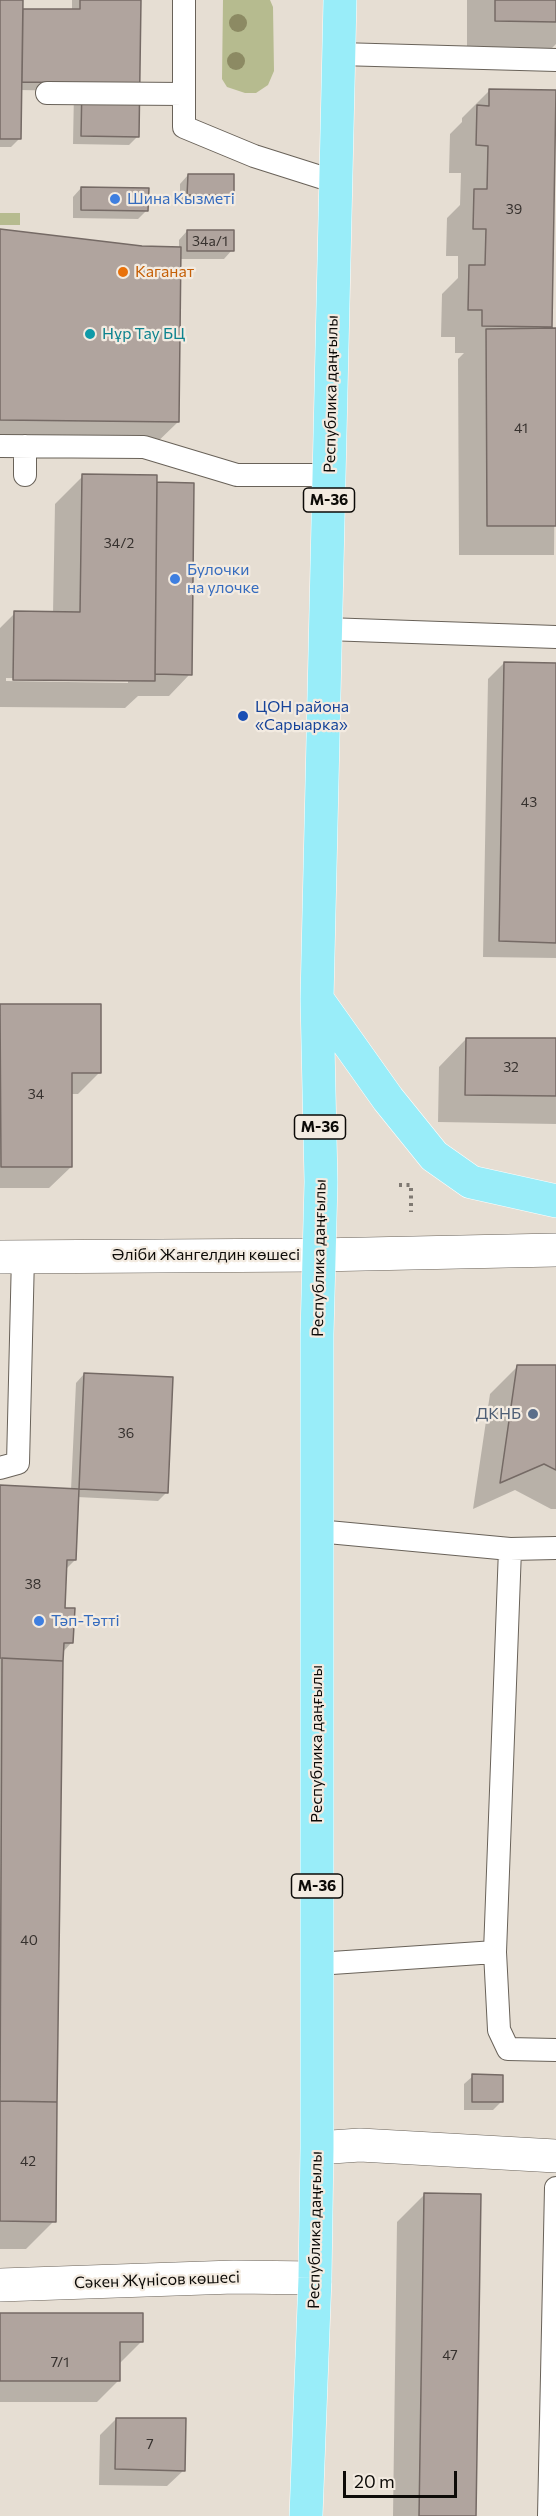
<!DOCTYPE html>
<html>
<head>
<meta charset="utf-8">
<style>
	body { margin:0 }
	#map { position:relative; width:556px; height:2516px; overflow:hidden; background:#e6ded3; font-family:Commissioner,sans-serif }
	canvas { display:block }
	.scale { position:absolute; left:343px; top:2471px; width:114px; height:27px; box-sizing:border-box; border:3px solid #0d0b08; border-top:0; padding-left:8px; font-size:18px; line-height:21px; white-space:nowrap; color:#0d0b08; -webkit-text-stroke:4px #f3ebe1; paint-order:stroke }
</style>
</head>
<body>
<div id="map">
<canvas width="556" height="2516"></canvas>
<div class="scale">20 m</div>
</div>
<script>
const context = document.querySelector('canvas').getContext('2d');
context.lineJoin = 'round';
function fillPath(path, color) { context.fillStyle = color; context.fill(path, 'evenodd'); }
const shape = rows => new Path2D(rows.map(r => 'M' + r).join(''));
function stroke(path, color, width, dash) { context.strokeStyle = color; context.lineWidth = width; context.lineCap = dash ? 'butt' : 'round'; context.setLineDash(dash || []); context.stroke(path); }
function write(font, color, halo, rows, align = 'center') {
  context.font = font + ' Commissioner,sans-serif'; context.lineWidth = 4.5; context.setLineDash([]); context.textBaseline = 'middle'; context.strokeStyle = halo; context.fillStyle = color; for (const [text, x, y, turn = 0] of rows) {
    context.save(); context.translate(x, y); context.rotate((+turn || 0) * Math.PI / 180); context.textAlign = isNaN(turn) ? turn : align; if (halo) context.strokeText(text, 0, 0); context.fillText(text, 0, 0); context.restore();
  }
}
fillPath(shape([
	[223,0,270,0,273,7,274,71,268,85,256,93,245,93,227,87,222,79],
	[0,213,20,213,20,225,0,225]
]), '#b6bb8f');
fillPath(shape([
	[0,0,21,0,21,10,72,11,72,0,139,0,138,136,129,145,73,144,74,91,20,90,20,138,11,147,0,147],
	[467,0,556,0,556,44,550,50,467,49],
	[490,90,550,327,547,330,556,330,554,555,459,555,458,359,464,353,455,353,455,337,441,337,442,294,458,278,458,256,446,256,447,218,460,205,461,173,449,173,450,134,462,122,462,118],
	[188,175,232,195,224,203,180,203,180,184],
	[81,188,147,210,138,219,73,218,73,197],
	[0,231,142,247,179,248,179,240,187,231,232,250,224,259,179,259,178,422,150,449,0,448],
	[83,476,155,486,158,484,190,674,169,696,138,696,125,708,0,707,0,628,15,613,53,613,55,504],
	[6,678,128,680,128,683,6,681],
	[504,663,556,664,556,958,483,957,488,679],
	[0,1005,99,1005,99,1073,78,1094,71,1094,71,1167,49,1188,0,1188],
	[466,1039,556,1040,556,1124,438,1122,439,1067],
	[518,1366,556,1366,556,1509,551,1509,515,1490,473,1509,490,1394],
	[84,1374,167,1492,158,1501,77,1497,75,1560,65,1570,63,1610,72,1642,62,1653,54,2221,26,2249,0,2249,0,1487,71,1490,76,1383],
	[473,2076,501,2102,493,2110,464,2110,464,2084],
	[425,2194,474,2516,393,2516,397,2222],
	[0,2314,141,2342,120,2363,118,2381,97,2402,0,2402],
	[116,2419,184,2470,167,2486,99,2485,100,2435]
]), '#0003');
const building = shape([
	[0,0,23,0,21,139,0,139,0,0],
	[80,0,141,0,139,137,81,136,82,83,22,82,23,9,80,9,80,0],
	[495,0,556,0,556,22,495,21,495,0],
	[489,89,556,90,552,327,482,326,482,310,468,310,469,265,485,265,486,229,473,229,474,189,487,189,488,146,476,145,477,105,489,106,489,89],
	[188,174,234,174,234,195,187,195,188,174],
	[81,187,149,188,148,211,81,210,81,187],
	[0,229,142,246,181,247,179,422,0,420,0,229],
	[187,230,234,230,234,251,187,251,187,230],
	[556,328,556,526,487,526,486,329,556,328],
	[82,474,157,475,155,681,13,680,14,611,80,612,82,474],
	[157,482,194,483,192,675,155,674,157,482],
	[504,662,556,663,556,943,499,941,504,662],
	[0,1004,101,1004,101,1073,72,1073,72,1167,1,1167,0,1004],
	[466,1038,556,1038,556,1096,465,1095,466,1038],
	[517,1365,556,1365,556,1470,544,1464,500,1483,517,1365],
	[84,1373,173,1377,168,1493,79,1489,84,1373],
	[0,1485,79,1489,76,1560,67,1560,65,1608,75,1608,73,1643,64,1643,63,1661,0,1658,0,1485],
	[2,1658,63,1661,57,2102,0,2101,2,1658],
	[472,2074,503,2075,503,2102,472,2102,472,2074],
	[0,2101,57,2102,56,2222,0,2221,0,2101],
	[424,2193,481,2194,476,2516,419,2516,424,2193],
	[0,2313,143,2313,143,2342,120,2342,120,2381,0,2381,0,2313],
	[116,2418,186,2418,185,2471,115,2469,116,2418]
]);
fillPath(building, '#b0a49e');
stroke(building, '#756a65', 1.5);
const service = shape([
	[184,0,184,127,254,156,336,182],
	[339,54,556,60],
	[47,93,184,94],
	[0,446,144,447,237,475,329,475],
	[25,446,25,475],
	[326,629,556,637],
	[0,1468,18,1463,23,1256],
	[317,1531,510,1549,556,1548],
	[495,1952,499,2030,508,2049,556,2050],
	[317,1964,495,1952,510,1549],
	[549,2516,556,2188]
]);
const minor = shape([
	[317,2148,360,2145,556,2156],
	[0,2285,234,2277,315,2278]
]);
const tertiary = shape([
	[0,1257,318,1255,556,1250]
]);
const primary = shape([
	[317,999,388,1099,434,1156,471,1182,556,1201],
	[306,2516,315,2278,317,2148,317,1334,321,1182,317,999,340,0]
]);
stroke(service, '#696259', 24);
stroke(minor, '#696259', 34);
stroke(tertiary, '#696259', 34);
stroke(primary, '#fff', 34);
stroke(shape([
	[399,1185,411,1185,411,1212]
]), '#7f7972', 4, [3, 4.5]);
stroke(service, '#fff', 22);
stroke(minor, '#fff', 33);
stroke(tertiary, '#fff', 33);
stroke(primary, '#99edf9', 33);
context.fillStyle = '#8c8a63';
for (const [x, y] of [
	[238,23],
	[236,61]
]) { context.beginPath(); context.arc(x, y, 9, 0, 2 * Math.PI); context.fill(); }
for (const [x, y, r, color] of [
	[115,199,6,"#3f7fe0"],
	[123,272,6,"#e8710a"],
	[90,334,6,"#0f9aa8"],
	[175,579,6,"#3f7fe0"],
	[243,716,6,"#1a4fb4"],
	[533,1414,6,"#5c6f8a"],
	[39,1621,6,"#3f7fe0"]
]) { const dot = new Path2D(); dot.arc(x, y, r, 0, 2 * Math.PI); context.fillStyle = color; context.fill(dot); stroke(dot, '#f3ebe1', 2); }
write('14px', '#36312e', null, [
	["39",514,209],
	["34а/1",210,241],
	["41",521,428],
	["34/2",119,543],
	["43",529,802],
	["32",511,1067],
	["34",36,1094],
	["36",126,1433],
	["38",33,1584],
	["40",29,1940],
	["42",28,2161],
	["47",450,2355],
	["7/1",60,2362],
	["7",150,2444]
]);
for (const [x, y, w] of [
	[329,500,51],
	[320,1127,51],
	[317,1886,51]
]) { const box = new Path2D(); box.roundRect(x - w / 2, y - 12, w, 24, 4.5); context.fillStyle = '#f3ebe1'; context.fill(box); stroke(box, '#0d0b08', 1.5); }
write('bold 15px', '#0d0b08', null, [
	["M-36",329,500],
	["M-36",320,1127],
	["M-36",317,1886]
]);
write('16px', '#366cbe', '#f3ebe1', [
	["Шина Кызметі",127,199],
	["Булочки",187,570],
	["на улочке",187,588],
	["Тәп-Тәтті",51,1621]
], 'left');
write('16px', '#c56008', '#f3ebe1', [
	["Каганат",135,272]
], 'left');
write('16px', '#0d838f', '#f3ebe1', [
	["Нұр Тау БЦ",102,334]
], 'left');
write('16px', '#0d0b08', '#f3ebe1', [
	["Республика даңғылы",331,394,-89],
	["Әліби Жангелдин көшесі",206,1255],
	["Республика даңғылы",319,1258,-89],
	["Республика даңғылы",317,1744,-90],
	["Республика даңғылы",315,2230,-89],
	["Сәкен Жүнісов көшесі",157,2280,-2]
]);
write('16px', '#164399', '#f3ebe1', [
	["ЦОН района",255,707],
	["«Сарыарка»",255,725]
], 'left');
write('16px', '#4e5e75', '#f3ebe1', [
	["ДКНБ",521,1414]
], 'right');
</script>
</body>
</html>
